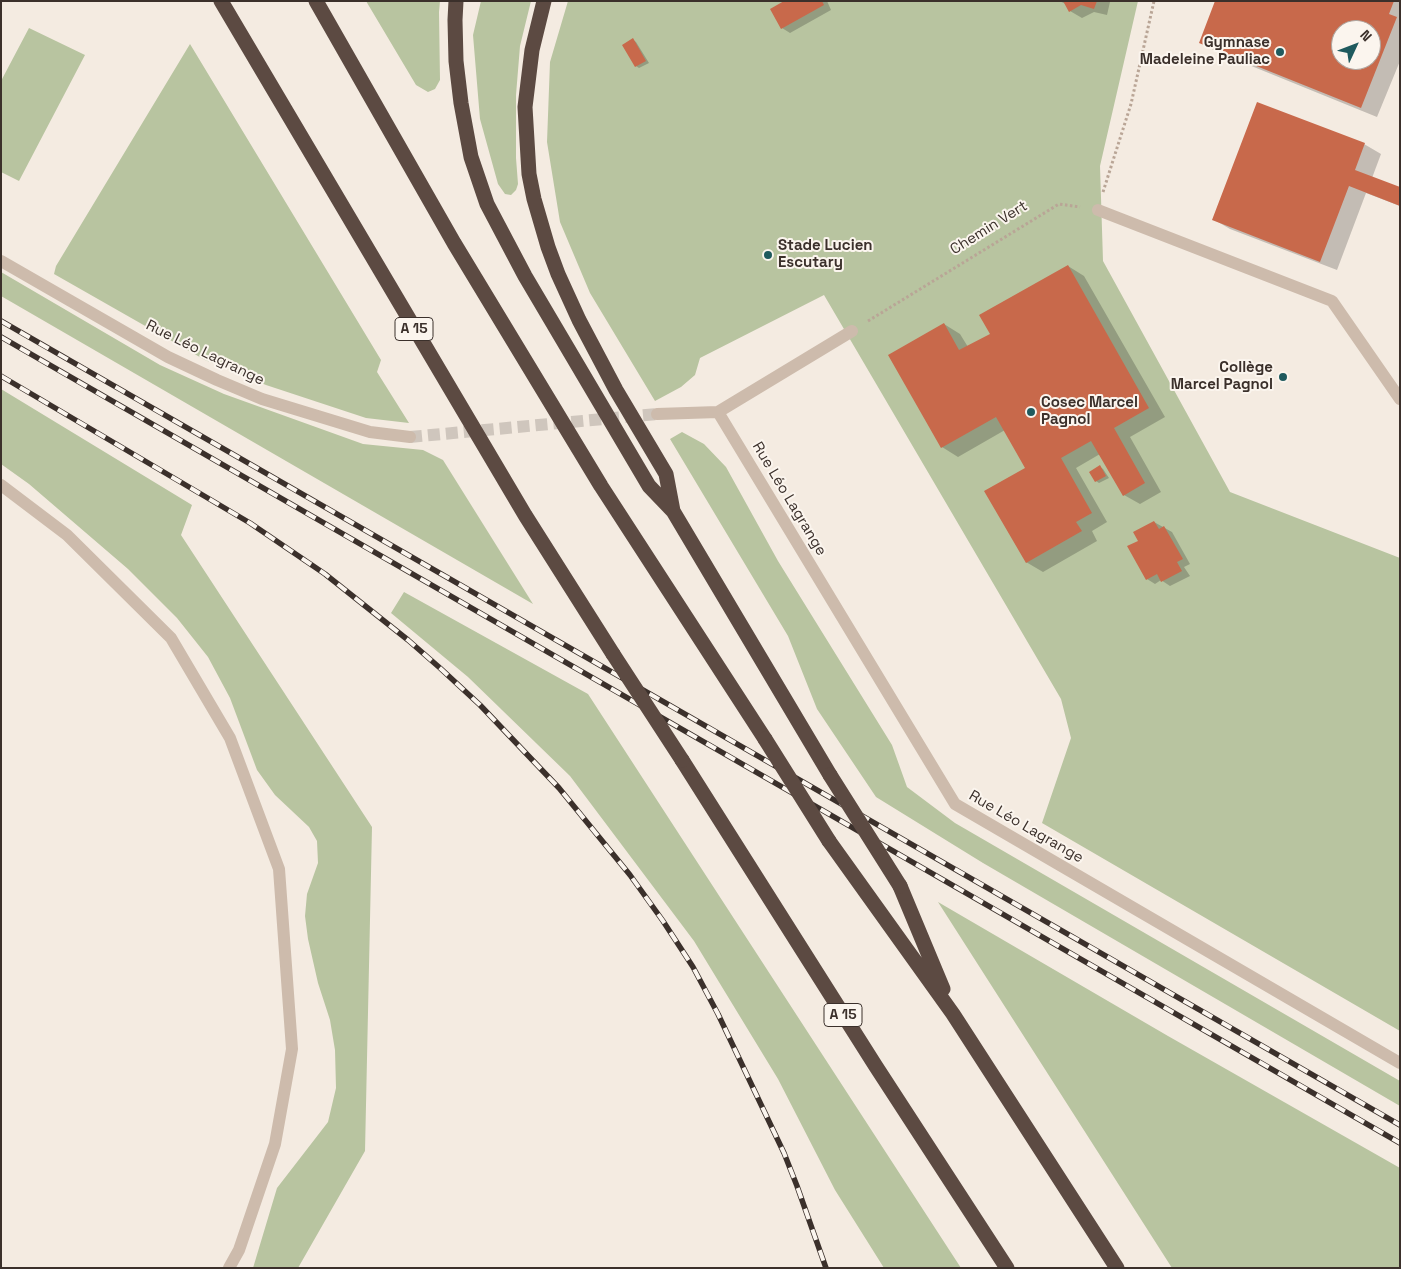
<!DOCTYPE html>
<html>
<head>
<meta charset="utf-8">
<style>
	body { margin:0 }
	#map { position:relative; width:1401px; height:1269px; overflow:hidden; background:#f4ebe1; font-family:"Space Grotesk",sans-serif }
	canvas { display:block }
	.frame { position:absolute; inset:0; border:2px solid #3b302b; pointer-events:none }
	.north { position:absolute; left:1331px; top:20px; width:50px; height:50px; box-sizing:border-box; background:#fbf5ee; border:1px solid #aea6a0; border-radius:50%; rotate:47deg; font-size:14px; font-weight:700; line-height:20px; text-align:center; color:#3b302b }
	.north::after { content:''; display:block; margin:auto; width:18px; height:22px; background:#1f5a5e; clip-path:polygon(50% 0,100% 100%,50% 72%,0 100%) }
</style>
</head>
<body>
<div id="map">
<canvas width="1401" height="1269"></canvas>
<div class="frame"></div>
<div class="north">N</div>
</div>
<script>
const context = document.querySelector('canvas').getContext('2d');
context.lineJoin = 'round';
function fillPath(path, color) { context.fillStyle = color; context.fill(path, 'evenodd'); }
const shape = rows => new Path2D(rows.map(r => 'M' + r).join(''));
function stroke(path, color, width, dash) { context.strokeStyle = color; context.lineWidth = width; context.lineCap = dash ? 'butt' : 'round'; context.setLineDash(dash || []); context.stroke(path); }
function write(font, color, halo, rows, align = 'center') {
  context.font = font + ' "Space Grotesk",sans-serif'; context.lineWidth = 4; context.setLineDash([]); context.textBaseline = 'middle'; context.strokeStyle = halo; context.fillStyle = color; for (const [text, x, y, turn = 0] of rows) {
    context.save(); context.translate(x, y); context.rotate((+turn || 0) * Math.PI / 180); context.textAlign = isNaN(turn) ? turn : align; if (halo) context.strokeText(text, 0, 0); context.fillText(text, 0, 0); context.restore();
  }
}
fillPath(shape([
	[366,1,440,1,439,12,440,80,435,89,428,92,416,85],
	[481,1,531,1,520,46,516,95,516,158,518,184,516,190,511,195,505,194,498,184,480,119,473,35],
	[568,1,1138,1,1100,166,1103,261,1230,492,1400,558,1400,1031,1042,823,1071,738,1061,699,824,295,700,358,695,375,681,387,655,401,590,293,560,222,547,142,550,62],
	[29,28,85,55,19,181,1,172,1,81],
	[190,44,381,360,377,372,409,423,366,418,266,385,205,360,54,274,56,266],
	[1,272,160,365,224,394,363,444,423,450,443,460,533,604,1,296],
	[1,389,192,505,181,535,372,827,365,1151,298,1268,253,1268,277,1188,328,1122,336,1088,335,1050,330,1020,318,983,308,939,305,916,307,894,318,863,317,841,309,827,275,795,257,770,230,698,208,657,177,618,128,569,29,484,1,464],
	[682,432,704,444,726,467,778,561,892,745,907,787,955,823,1400,1081,1400,1106,983,863,876,797,817,709,788,636,670,439],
	[404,592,588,694,961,1268,884,1268,835,1190,778,1079,694,941,570,776,468,677,391,613],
	[938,902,1168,1036,1400,1168,1400,1268,1172,1268]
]), '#b8c4a0');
fillPath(shape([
	[786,1,827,1,831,10,790,33,782,28],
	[1059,1,1112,1,1110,2,1107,15,1094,12,1082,18,1070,11,1066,4],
	[1217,1,1400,1,1400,61,1377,117,1217,52,1200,42],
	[1341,30,1371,30,1371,60,1341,60],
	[633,40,636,42,649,63,639,68,636,66],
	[1258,104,1364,144,1381,154,1372,178,1400,189,1400,206,1366,193,1337,270,1230,229,1213,219],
	[1068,266,1084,276,1165,417,1130,437,1161,492,1140,504,1124,495,1100,454,1076,468,1107,522,1092,531,1097,541,1043,572,1026,562,1027,468,1005,430,958,457,942,447,944,324,960,334,968,347,992,334],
	[1100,467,1103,469,1109,478,1099,483,1096,481],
	[1154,522,1172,532,1190,564,1184,567,1190,576,1170,586,1161,580,1155,584,1147,579,1140,541]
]), '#0003');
fillPath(shape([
	[784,1,822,1,824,5,781,29,770,9],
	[1063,1,1097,1,1094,9,1081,5,1069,12],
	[1215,1,1394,1,1389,14,1397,17,1361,108,1199,43],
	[1341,30,1371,30,1371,60,1341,60],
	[633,38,646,61,635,67,622,45],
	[1257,102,1365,143,1355,170,1400,187,1400,206,1349,186,1320,262,1212,220],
	[1068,265,1149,408,1114,428,1145,483,1123,496,1091,441,1061,458,1092,513,1076,522,1082,531,1026,563,984,491,1025,468,996,417,941,448,888,355,944,323,959,350,990,334,979,315],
	[1100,465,1106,476,1095,482,1089,472],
	[1154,521,1159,529,1164,526,1183,559,1177,562,1182,571,1161,582,1157,574,1146,580,1127,546,1138,541,1133,532]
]), '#c8694b');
stroke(shape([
	[410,437,657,414]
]), '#cfc6bd', 12, [12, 6]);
stroke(shape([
	[1103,192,1131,104,1154,1],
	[868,321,1059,204,1080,207]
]), '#b9a596', 3, [2.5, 2.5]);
stroke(shape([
	[1098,210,1332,301,1400,399],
	[1,261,168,357,217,380,262,399,370,432,410,437],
	[718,412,955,804,1400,1063],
	[718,412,852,331],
	[657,414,718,412],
	[1,485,67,535,171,638,230,738,279,869,292,1049,275,1144,239,1250,229,1268]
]), '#cdbbac', 12);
stroke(shape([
	[221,1,525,515,613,654],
	[316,1,454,243,601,486,765,739],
	[456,1,455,20,456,61,461,103,471,157,487,204,525,276,649,486,673,511,830,775],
	[544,1,532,50,525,107,529,174,534,199,548,247,558,274,579,320,616,390,666,474,673,511],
	[682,760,875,1065,1007,1268],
	[829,841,953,1014,1117,1268],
	[900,886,943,989]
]), '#5c4a42', 15);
const rail = shape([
	[1,321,1400,1125],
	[1,337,1400,1143],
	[1,376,250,523,325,574,408,640,440,668,480,705,559,788,630,875,663,921,693,967,718,1014,784,1153,797,1186,826,1268]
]);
stroke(rail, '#3b302b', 5.5);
stroke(rail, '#fbf5ee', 4, [11]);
stroke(shape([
	[613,654,682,760],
	[765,739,829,841],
	[830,775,900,886]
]), '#5c4a42', 15);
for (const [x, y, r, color] of [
	[1280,52,5,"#1f5a5e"],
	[768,255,5,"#1f5a5e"],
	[1283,377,5,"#1f5a5e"],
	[1031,412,5,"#1f5a5e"]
]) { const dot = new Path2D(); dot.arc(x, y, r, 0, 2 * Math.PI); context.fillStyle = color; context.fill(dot); stroke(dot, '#fbf5ee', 2); }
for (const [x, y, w] of [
	[414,329,38],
	[843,1015,38]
]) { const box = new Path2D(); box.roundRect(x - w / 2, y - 11.5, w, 23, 4); context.fillStyle = '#fbf5ee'; context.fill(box); stroke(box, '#3b302b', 1); }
write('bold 14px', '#3b302b', null, [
	["A 15",414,329],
	["A 15",843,1015]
]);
write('bold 15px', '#3b302b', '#fbf5ee', [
	["Gymnase",1270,43],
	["Madeleine Pauliac",1270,60],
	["Stade Lucien",778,246,"left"],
	["Escutary",778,263,"left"],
	["Collège",1273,368],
	["Marcel Pagnol",1273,385],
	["Cosec Marcel",1041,403,"left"],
	["Pagnol",1041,420,"left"]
], 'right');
write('15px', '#3b302b', '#fbf5ee', [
	["Chemin Vert",989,228,-32],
	["Rue Léo Lagrange",205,353,26],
	["Rue Léo Lagrange",789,499,59],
	["Rue Léo Lagrange",1026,827,30]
]);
</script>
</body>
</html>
